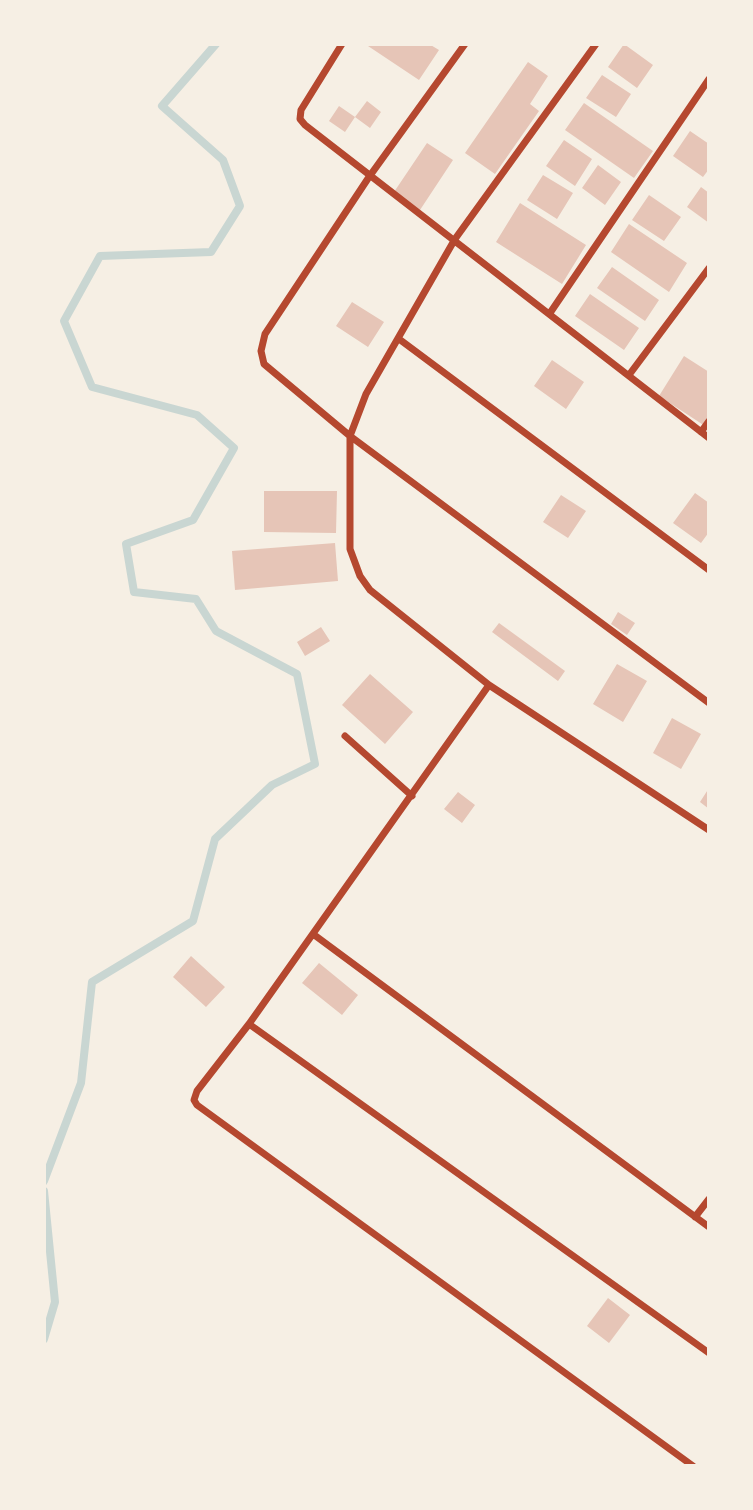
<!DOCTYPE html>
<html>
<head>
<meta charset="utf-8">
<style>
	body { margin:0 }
	#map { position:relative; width:753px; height:1510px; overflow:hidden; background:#f6efe4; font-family:"Libre Baskerville",serif }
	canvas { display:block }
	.frame { position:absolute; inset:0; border:46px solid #f6efe4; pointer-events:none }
</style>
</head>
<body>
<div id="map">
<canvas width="753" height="1510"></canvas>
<div class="frame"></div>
</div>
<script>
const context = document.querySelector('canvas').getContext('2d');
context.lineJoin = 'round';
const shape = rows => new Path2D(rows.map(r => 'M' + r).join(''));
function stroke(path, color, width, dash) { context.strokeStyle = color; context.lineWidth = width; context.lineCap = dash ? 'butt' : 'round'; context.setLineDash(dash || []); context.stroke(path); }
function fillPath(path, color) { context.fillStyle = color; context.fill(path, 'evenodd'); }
stroke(shape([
	[44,1181,81,1083,92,982,193,921,215,839,272,785,315,764,297,674,216,631,196,599,134,592,126,544,193,520,234,448,197,415,92,387,64,321,100,256,211,252,240,206,223,160,162,106,216,44],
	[44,1191,55,1302,44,1339]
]), '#c9d6d2', 8);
fillPath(shape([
	[365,44,429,44,439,50,419,80],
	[624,44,653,65,637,88,608,67],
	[528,62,548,76,530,104,539,111,495,174,465,153],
	[602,75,631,94,616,117,586,98],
	[367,101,381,112,370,128,355,117],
	[584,103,653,151,634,178,565,130],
	[339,106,355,117,345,132,329,121],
	[690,131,709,144,709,169,703,177,673,156],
	[564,140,592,159,575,186,546,166],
	[427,143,453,160,420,210,394,192],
	[598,165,621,182,605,205,582,188],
	[543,175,573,193,557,219,527,200],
	[701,187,709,193,709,223,687,207],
	[649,195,681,217,664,241,632,220],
	[520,203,586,245,562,284,496,242],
	[629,224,687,263,669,292,611,252],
	[612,267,659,300,645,321,597,288],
	[590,294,639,328,624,350,575,316],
	[352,302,384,322,368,347,336,326],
	[684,356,709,372,709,419,705,426,659,396],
	[552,360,584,382,566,409,534,386],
	[264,491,337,491,336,533,264,532],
	[695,493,709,503,709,532,701,543,673,523],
	[561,495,586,511,568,538,543,522],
	[335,543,338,581,235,590,232,551],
	[618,612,635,623,627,635,611,624],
	[499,623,565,671,558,681,492,632],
	[321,627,330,641,305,656,297,642],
	[617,664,647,681,623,722,593,704],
	[370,674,413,712,385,744,342,705],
	[672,718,701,734,681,769,653,753],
	[709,788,709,809,700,802],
	[458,792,475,805,462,823,444,809],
	[191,956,225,987,206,1007,173,977],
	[319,963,358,995,342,1015,302,983],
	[608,1298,630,1315,609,1343,587,1326]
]), '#e6c5b7');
stroke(shape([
	[342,44,301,110,300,119,305,125,709,438],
	[465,44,369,177,265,334,261,351,264,364,350,436,709,703],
	[550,313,709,79],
	[399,339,709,570],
	[629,375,709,268],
	[701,432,709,421],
	[489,685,370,590,360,576,350,549,350,436,366,394,455,239,596,44],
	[345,736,412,796],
	[313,934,709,1227],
	[249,1024,709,1353],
	[695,1217,709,1199],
	[693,1466,197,1105,194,1100,197,1091,249,1024,489,685,709,830]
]), '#b5482f', 7);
</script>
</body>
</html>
